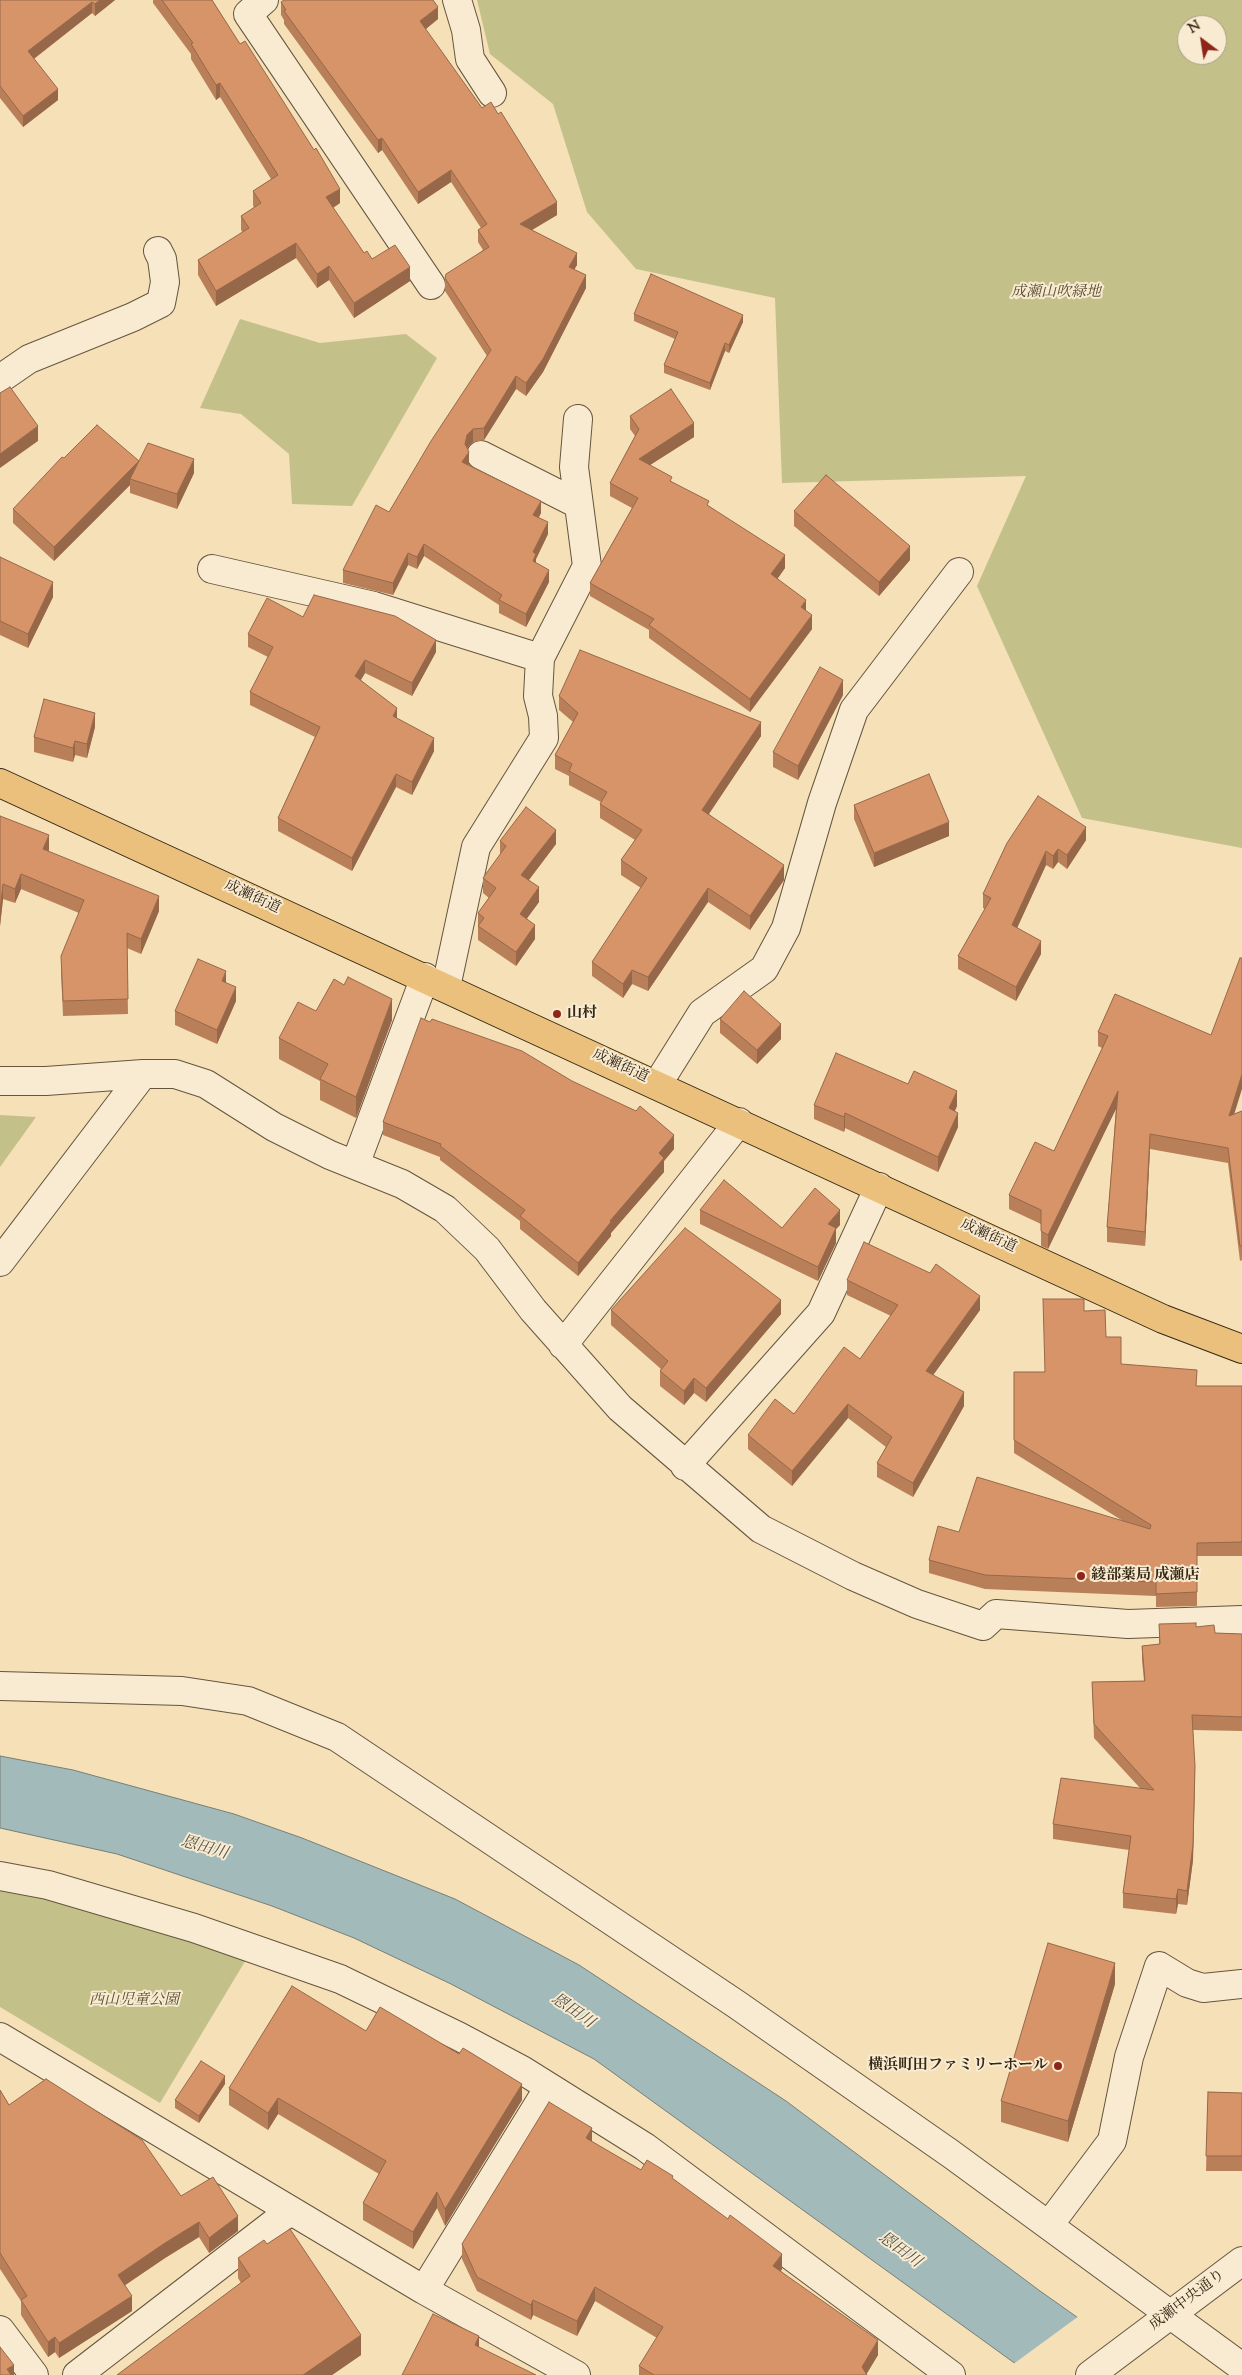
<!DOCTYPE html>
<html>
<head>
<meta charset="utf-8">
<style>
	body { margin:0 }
	#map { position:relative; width:1242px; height:2375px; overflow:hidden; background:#f5e0b8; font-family:"Sorts Mill Goudy",serif }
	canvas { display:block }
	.north { position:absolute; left:1177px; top:15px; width:50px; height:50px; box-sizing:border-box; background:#f8ebd1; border:1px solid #aa9d85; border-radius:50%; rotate:329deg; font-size:14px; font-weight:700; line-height:20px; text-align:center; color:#352714 }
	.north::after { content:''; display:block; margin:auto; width:18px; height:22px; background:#8f2418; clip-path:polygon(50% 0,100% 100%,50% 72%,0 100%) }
</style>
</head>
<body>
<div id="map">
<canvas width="1242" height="2375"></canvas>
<div class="north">N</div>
</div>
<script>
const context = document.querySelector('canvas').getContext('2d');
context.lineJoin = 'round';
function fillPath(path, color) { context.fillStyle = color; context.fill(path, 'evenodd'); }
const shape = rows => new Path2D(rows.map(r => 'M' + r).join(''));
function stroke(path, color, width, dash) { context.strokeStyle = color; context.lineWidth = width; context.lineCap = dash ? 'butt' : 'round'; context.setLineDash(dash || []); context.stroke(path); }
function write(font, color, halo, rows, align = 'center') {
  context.font = font + ' "Sorts Mill Goudy","Noto Serif JP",serif'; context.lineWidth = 4; context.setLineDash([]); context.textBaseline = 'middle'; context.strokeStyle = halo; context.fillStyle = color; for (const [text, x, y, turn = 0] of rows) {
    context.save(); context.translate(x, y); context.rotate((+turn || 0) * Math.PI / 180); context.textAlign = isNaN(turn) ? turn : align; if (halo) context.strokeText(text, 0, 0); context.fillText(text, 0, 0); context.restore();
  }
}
fillPath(shape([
	[477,0,1242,0,1242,848,1082,818,977,586,1026,476,782,483,775,298,636,269,587,212,553,104,490,54],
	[1187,25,1217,25,1217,55,1187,55],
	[240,319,320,343,406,334,437,358,352,506,292,504,289,454,241,414,200,408],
	[0,1115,36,1117,0,1167],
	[0,1890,49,1898,247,1958,160,2103,0,2007]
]), '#c4c089');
const water = shape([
	[0,1756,73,1770,234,1814,302,1838,455,1899,579,1965,786,2101,1040,2291,1159,2375,1031,2375,594,2059,451,1984,354,1938,272,1906,117,1854,0,1828,0,1756]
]);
fillPath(water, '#a2baba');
stroke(water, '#767f78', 1);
fillPath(shape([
	[1079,2316,1161,2373,1162,2375,1026,2375,1012,2365]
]), '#f5e0b8');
const minor = shape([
	[264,0,248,14,431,285],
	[457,0,466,30,470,59,492,93],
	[0,379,29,359,133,317,161,303,165,282,162,259,158,251],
	[481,455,578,504],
	[212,569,374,606,540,658],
	[446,987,476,847,544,738,543,716,538,696,540,658,587,566,574,467,578,419],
	[0,1081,46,1081,143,1074,175,1074,206,1084,274,1127,330,1155,402,1184,445,1209,487,1249,533,1310,620,1408,761,1529,853,1576,917,1604,983,1626,996,1614,1128,1624,1242,1620],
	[657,1085,702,1013,764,969,786,928,822,803,854,710,959,572],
	[355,1165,425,977],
	[0,1262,143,1074],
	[563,1345,739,1122],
	[685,1466,821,1313,879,1187],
	[0,1686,182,1691,248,1701,337,1737,736,2004,951,2154,1242,2367],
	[0,1876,48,1885,194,1928,340,1979,458,2036,522,2070,645,2147,951,2375],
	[0,2037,424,2290,576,2375],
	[1049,2225,1112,2141,1129,2057,1159,1966,1187,1983,1203,1988,1242,1984],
	[424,2290,549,2087],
	[0,2330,34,2375],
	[77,2375,290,2211],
	[1090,2375,1242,2261]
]);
const major = shape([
	[0,783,1163,1319,1242,1349]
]);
stroke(minor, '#65553d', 30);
stroke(major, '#352714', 30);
stroke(minor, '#f8ebd1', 28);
stroke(major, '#eac07c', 28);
fillPath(shape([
	[0,0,115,0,95,16,92,13,34,59,58,100,23,127,0,98],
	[153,0,212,0,340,203,333,208,364,253,372,259,410,281,354,318,329,280,317,288,296,258,216,306,198,275,198,260,243,233,241,230,241,216,254,208,253,205,253,191,271,179,220,97,216,100,191,59,191,54,153,3],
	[281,2,438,19,425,29,557,215,532,230,577,265,574,269,586,288,543,372,526,396,516,389,484,440,473,442,467,448,469,464,468,465,541,513,539,517,548,534,536,559,536,563,549,582,526,627,499,613,499,605,424,556,417,569,408,565,393,595,343,583,343,570,389,512,487,356,445,291,445,278,483,250,478,242,478,230,481,228,451,182,418,204,382,150,378,153,284,24,284,20,281,15],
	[634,314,743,322,729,353,725,351,710,390,664,373,664,365,675,339,634,321],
	[630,416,694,437,650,465,672,482,709,506,785,568,777,579,806,611,812,629,750,712,649,638,649,630,590,596,590,583,632,508,610,496,610,483,635,436,630,429],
	[64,458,139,461,194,473,177,509,130,493,130,485,54,561,13,523,13,509],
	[794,511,910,560,879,596,794,526],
	[0,557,53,597,28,648,0,635],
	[303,617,436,652,412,696,365,673,361,680,397,719,434,751,412,795,396,787,352,871,278,831,278,818,315,737,250,705,250,692,268,657,248,647,248,634],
	[843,695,798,780,773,767,773,752],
	[559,696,761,736,709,814,784,880,750,930,708,902,648,991,632,984,623,998,592,976,592,962,641,888,621,875,621,860,635,840,600,818,600,804,601,802,569,785,569,776,555,769,555,755,573,722,559,710],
	[95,727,87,758,75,755,73,762,34,752,34,737],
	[854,805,949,836,874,867,854,819],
	[0,816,49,850,48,851,159,911,141,954,127,948,128,1014,63,1016,61,971,79,913,21,889,15,903,3,899,0,926],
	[1086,840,1067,869,1058,862,1053,869,1046,865,1017,928,1041,954,1016,1001,958,969,958,956,985,909,983,908,983,894,1007,843],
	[500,841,556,844,529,880,539,902,527,918,535,939,516,966,478,940,478,913,489,898,483,893,483,878,500,855],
	[226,983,236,1001,217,1044,175,1025,175,1011],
	[1115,994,1234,1114,1242,1111,1242,1260,1240,1261,1228,1163,1150,1149,1145,1246,1107,1242,1107,1227,1116,1108,1048,1249,1041,1246,1041,1224,1009,1209,1009,1195,1054,1151,1102,1048,1098,1046,1098,1032],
	[316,1011,392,1020,356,1118,320,1100,320,1081,279,1059,279,1038],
	[720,1019,781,1039,757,1064,720,1033],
	[908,1084,957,1106,955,1111,958,1127,938,1172,845,1128,844,1132,814,1119,814,1105],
	[383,1122,674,1149,664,1161,664,1172,611,1233,611,1236,578,1276,520,1229,520,1221,440,1160,440,1157,383,1135],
	[700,1210,782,1228,840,1225,836,1229,836,1243,818,1281,700,1224],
	[847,1280,980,1310,933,1375,964,1406,913,1497,877,1477,877,1463,886,1447,848,1418,792,1486,748,1449,748,1435,794,1414,860,1359,891,1316,847,1295],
	[611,1310,781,1314,706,1402,694,1393,684,1405,660,1386,660,1371,661,1369,611,1325],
	[1084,1311,1106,1337,1121,1364,1197,1386,1242,1386,1242,1556,1197,1556,1197,1606,1156,1607,1156,1596,985,1589,929,1573,929,1560,959,1532,1123,1521,1014,1453,1014,1372,1044,1372],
	[1159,1624,1196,1627,1215,1633,1242,1634,1242,1731,1193,1730,1195,1781,1193,1860,1187,1905,1178,1904,1176,1914,1123,1908,1123,1893,1129,1850,1053,1839,1053,1824,1140,1788,1094,1738,1092,1682,1144,1681,1142,1660,1142,1646,1159,1644],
	[1115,1984,1068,2142,1001,2122,1001,2101],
	[366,2031,522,2100,445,2226,437,2208,413,2249,363,2220,363,2203,379,2174,278,2114,268,2130,229,2105,229,2088],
	[225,2084,199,2123,175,2108,175,2100],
	[0,2090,9,2105,181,2196,238,2231,209,2253,199,2237,165,2258,125,2285,132,2311,59,2358,55,2352,48,2357,21,2315,21,2301,0,2269],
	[1208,2092,1242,2093,1242,2171,1206,2171],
	[592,2142,641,2170,673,2179,782,2269,781,2271,878,2355,866,2374,867,2375,639,2375,639,2366,657,2338,595,2301,577,2336,533,2315,531,2320,477,2291,462,2259,462,2244],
	[238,2258,361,2355,332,2375,117,2375,241,2283,238,2278]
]), '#b97f59');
fillPath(shape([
	[100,0,115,0,95,16,95,4],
	[92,2,92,13,28,63,28,51],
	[438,7,438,19,420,34,420,21],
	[220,83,220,97,216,100,216,85],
	[58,89,58,100,23,127,23,116],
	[382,138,382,150,378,153,378,140],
	[451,170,451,182,418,204,418,192],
	[340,189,340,203,326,212,326,197],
	[557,202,557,215,520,237,520,224],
	[296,243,296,258,216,306,216,291],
	[577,253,577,265,569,279,569,267],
	[329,266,329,280,317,288,317,274],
	[410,267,410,281,354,318,354,303],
	[586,275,586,288,543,372,526,396,526,383],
	[743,315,743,322,729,353,729,345],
	[725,343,725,351,710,390,710,383],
	[516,376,516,389,484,440,484,428],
	[694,423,694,437,639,472,639,459],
	[38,426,38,441,0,468,0,454],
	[473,429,473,442,467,448,465,444,467,435],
	[469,452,469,464,462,475,462,462],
	[194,459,194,473,177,509,177,494],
	[139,461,130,479,130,485,54,561,54,547],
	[541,501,541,513,533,527,533,515],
	[548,522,548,534,536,559,536,566,533,574,533,552],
	[424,544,424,556,417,569,417,557],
	[910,546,910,560,879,596,879,582],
	[408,553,408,565,393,595,393,583],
	[785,555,785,568,771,588,771,574],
	[549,570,549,582,526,627,526,614],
	[53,582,53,597,28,648,28,634],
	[806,600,806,613,801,607],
	[812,615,812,629,750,712,750,699],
	[436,640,436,652,412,696,412,683],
	[365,660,365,673,355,689,355,676],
	[843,680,843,695,798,780,798,766],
	[397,708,397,721,393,716],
	[95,713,95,727,87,758,87,744],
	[761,722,761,736,702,824,702,810],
	[434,738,434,751,412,795,412,782],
	[75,741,75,755,73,762,73,748],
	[396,774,396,787,352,871,352,858],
	[949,822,949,836,874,867,874,853],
	[1086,827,1086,840,1067,869,1067,855],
	[556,830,556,844,521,890,521,875],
	[49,835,49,850,43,864,43,849],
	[1058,849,1058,862,1053,869,1053,856],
	[1046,851,1046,865,1012,939,1012,925],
	[784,865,784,880,750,930,750,916],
	[21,874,21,889,15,903,15,889],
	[3,884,3,899,0,926,0,912],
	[539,887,539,902,520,928,520,914],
	[708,888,708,902,648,991,648,977],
	[159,896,159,911,141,954,141,939],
	[535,925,535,939,516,966,516,952],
	[1041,941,1041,954,1016,1001,1016,987],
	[632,970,632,984,623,998,623,984],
	[226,971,226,986,222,981],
	[236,987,236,1001,217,1044,217,1030],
	[392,999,392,1020,356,1118,356,1097],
	[781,1024,781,1039,757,1064,757,1050],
	[1242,1074,1242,1089,1229,1131,1229,1116],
	[957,1091,957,1106,949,1123,949,1108],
	[1118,1091,1118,1105,1048,1249,1048,1235],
	[845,1113,845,1128,844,1132,844,1117],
	[958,1113,958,1127,938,1172,938,1157],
	[1150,1134,1150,1149,1145,1246,1145,1232],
	[674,1135,674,1149,664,1161,664,1172,611,1233,611,1236,578,1276,578,1263,659,1153],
	[840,1210,840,1225,836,1229,836,1243,818,1281,818,1267,828,1224],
	[980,1296,980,1310,926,1385,926,1371],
	[781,1300,781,1314,706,1402,706,1388],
	[694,1378,694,1393,684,1405,684,1391],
	[964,1392,964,1406,913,1497,913,1483],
	[848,1404,848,1418,792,1486,792,1471],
	[1195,1766,1193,1860,1187,1905,1187,1891],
	[1178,1889,1178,1904,1176,1914,1176,1899],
	[1115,1963,1115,1984,1068,2142,1068,2121],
	[225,2076,225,2084,199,2123,199,2116],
	[522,2084,522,2100,445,2226,445,2209],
	[278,2098,278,2114,268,2130,268,2113],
	[592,2128,592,2143,586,2138],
	[437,2192,437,2208,413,2249,413,2232],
	[238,2216,238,2231,209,2253,209,2238],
	[199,2222,199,2237,165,2258,118,2290,118,2275,165,2243],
	[782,2254,782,2269,773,2281,773,2266],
	[595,2287,595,2301,577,2336,577,2321],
	[132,2296,132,2311,59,2358,59,2343],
	[533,2300,533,2315,531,2320,531,2305],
	[361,2335,361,2355,332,2375,303,2375],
	[479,2336,479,2360,475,2345],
	[55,2337,55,2352,48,2357,48,2342],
	[878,2340,878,2355,866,2375,862,2367],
	[14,2365,14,2375,7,2375,7,2369]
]), '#966849');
const building = shape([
	[0,0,100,0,95,4,92,2,28,51,58,89,23,116,0,86,0,0],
	[162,0,212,0,240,44,245,41,314,150,316,148,340,189,326,197,364,253,367,251,372,259,395,245,410,267,354,303,329,266,317,274,296,243,216,291,198,260,249,228,241,216,261,203,253,191,278,175,220,83,216,85,191,44,193,43,162,0],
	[284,0,433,0,438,7,420,21,482,108,491,102,498,114,501,112,557,202,520,224,577,253,569,267,586,275,543,359,526,383,516,376,484,428,473,429,467,435,465,444,469,452,462,462,541,501,533,515,548,522,533,552,536,554,533,561,549,570,526,614,499,600,502,595,424,544,417,557,408,553,393,583,343,570,376,505,389,512,431,441,491,350,445,278,446,274,489,247,478,230,487,224,451,170,418,192,382,138,378,140,284,11,286,10,281,2,284,0],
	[651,274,743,315,729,345,725,343,710,383,664,365,678,332,634,314,651,274],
	[10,387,38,426,0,454,0,393,10,387],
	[671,389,694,423,639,459,672,477,670,481,709,501,707,505,785,555,771,574,806,600,801,607,812,615,750,699,649,625,654,619,590,583,638,498,610,483,639,429,630,416,671,389],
	[97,425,139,461,148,443,194,459,177,494,130,479,139,461,54,547,13,509,62,457,64,458,97,425],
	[826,475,910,546,879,582,794,511,826,475],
	[0,557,53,582,28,634,0,621,0,557],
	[314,595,395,616,436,640,412,683,365,660,355,676,397,708,393,716,434,738,412,782,396,774,352,858,278,818,320,727,250,692,273,647,248,634,267,598,303,617,314,595],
	[580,650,761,722,702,810,784,865,750,916,708,888,648,977,632,970,623,984,592,962,647,878,621,860,642,830,600,804,607,792,569,771,572,764,555,755,578,713,559,696,580,650],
	[820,667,843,680,798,766,773,752,820,667],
	[44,699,95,713,87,744,75,741,73,748,34,737,44,699],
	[929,774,949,822,874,853,854,805,929,774],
	[1038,796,1086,827,1067,855,1058,849,1053,856,1046,851,1012,925,1041,941,1016,987,958,956,991,898,983,894,1007,843,1038,796],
	[526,807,556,830,521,875,539,887,520,914,535,925,516,952,478,926,484,918,478,913,496,888,483,878,506,846,500,841,526,807],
	[0,816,49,835,43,849,159,896,141,939,127,933,128,999,63,1001,61,956,84,900,21,874,15,889,3,884,0,912,0,816],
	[1240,958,1242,958,1242,1074,1229,1116,1242,1111,1242,1246,1240,1246,1228,1148,1150,1134,1145,1232,1107,1227,1118,1091,1048,1235,1041,1231,1041,1210,1009,1195,1035,1142,1054,1151,1108,1036,1098,1032,1115,994,1211,1035,1240,958],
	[198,959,226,971,222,981,236,987,217,1030,175,1011,198,959],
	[348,977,392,999,356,1097,320,1079,328,1064,279,1038,298,1002,316,1011,334,979,344,985,348,977],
	[744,991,781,1024,757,1050,720,1019,744,991],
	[421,1018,430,1022,432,1019,522,1051,572,1081,636,1111,640,1106,674,1135,659,1153,664,1158,610,1221,611,1222,578,1263,520,1216,525,1210,440,1146,441,1144,383,1122,421,1018],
	[836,1053,908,1084,914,1071,957,1091,949,1108,958,1113,938,1157,845,1113,844,1117,814,1105,836,1053],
	[724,1180,782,1228,815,1188,840,1210,828,1224,836,1228,818,1267,700,1210,724,1180],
	[685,1228,781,1300,706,1388,694,1378,684,1391,660,1371,668,1361,611,1310,685,1228],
	[864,1242,930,1273,936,1264,980,1296,926,1371,964,1392,913,1483,877,1463,892,1437,848,1404,792,1471,748,1435,775,1399,794,1414,844,1347,860,1359,898,1305,847,1280,864,1242],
	[1043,1299,1084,1299,1084,1311,1105,1310,1106,1337,1121,1337,1121,1364,1197,1370,1196,1386,1242,1386,1242,1542,1197,1543,1197,1592,1156,1594,1156,1582,985,1575,929,1560,938,1526,959,1532,977,1477,1150,1529,1151,1525,1014,1440,1014,1372,1045,1372,1043,1299],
	[1196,1623,1196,1627,1214,1625,1215,1633,1242,1634,1242,1717,1192,1715,1195,1766,1193,1845,1187,1891,1178,1889,1176,1899,1123,1893,1131,1836,1053,1824,1061,1778,1154,1790,1094,1724,1092,1682,1145,1681,1142,1646,1160,1644,1159,1624,1196,1623],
	[1048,1943,1115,1963,1068,2121,1001,2101,1048,1943],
	[292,1986,366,2031,380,2007,459,2054,463,2048,522,2084,445,2209,437,2192,413,2232,363,2203,386,2161,278,2098,268,2113,229,2088,292,1986],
	[201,2061,225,2076,199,2116,175,2100,201,2061],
	[46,2079,142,2140,181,2196,213,2177,238,2216,209,2238,199,2222,165,2243,118,2275,132,2296,59,2343,55,2337,48,2342,21,2300,27,2296,0,2253,0,2090,9,2105,46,2079],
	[1208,2092,1242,2093,1242,2156,1206,2156,1208,2092],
	[549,2102,592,2128,586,2138,641,2170,647,2160,673,2176,672,2178,728,2219,730,2215,782,2254,773,2266,878,2340,862,2367,867,2375,654,2375,639,2366,663,2327,595,2287,577,2321,533,2300,531,2305,477,2277,462,2244,549,2102],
	[290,2229,361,2335,303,2375,117,2375,250,2276,238,2258,264,2240,267,2244,290,2229],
	[433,2314,479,2336,475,2345,536,2375,402,2375,433,2314],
	[0,2347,14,2365,7,2369,11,2375,0,2375,0,2347]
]);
fillPath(building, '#d79468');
stroke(building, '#966849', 1);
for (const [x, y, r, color] of [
	[557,1014,5,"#8f2418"],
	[1081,1576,5,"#8f2418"],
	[1058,2066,5,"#8f2418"]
]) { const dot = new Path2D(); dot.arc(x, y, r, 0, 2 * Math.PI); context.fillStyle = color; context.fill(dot); stroke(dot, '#f8ebd1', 2); }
write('italic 15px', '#594d31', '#f8ebd1', [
	["成瀬山吹緑地",1056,293],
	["西山児童公園",134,2001]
]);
write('15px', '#352714', '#f8ebd1', [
	["成瀬街道",252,898,25],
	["成瀬街道",620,1067,25],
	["成瀬街道",988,1237,25],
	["成瀬中央通り",1188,2301,-37]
]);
write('bold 15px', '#352714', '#f8ebd1', [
	["山村",567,1014],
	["綾部薬局 成瀬店",1091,1576],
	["横浜町田ファミリーホール",1048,2066,"right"]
], 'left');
write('italic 16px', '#565346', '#f8ebd1', [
	["恩田川",204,1849,16],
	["恩田川",572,2012,35],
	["恩田川",899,2251,36]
]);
</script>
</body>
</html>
